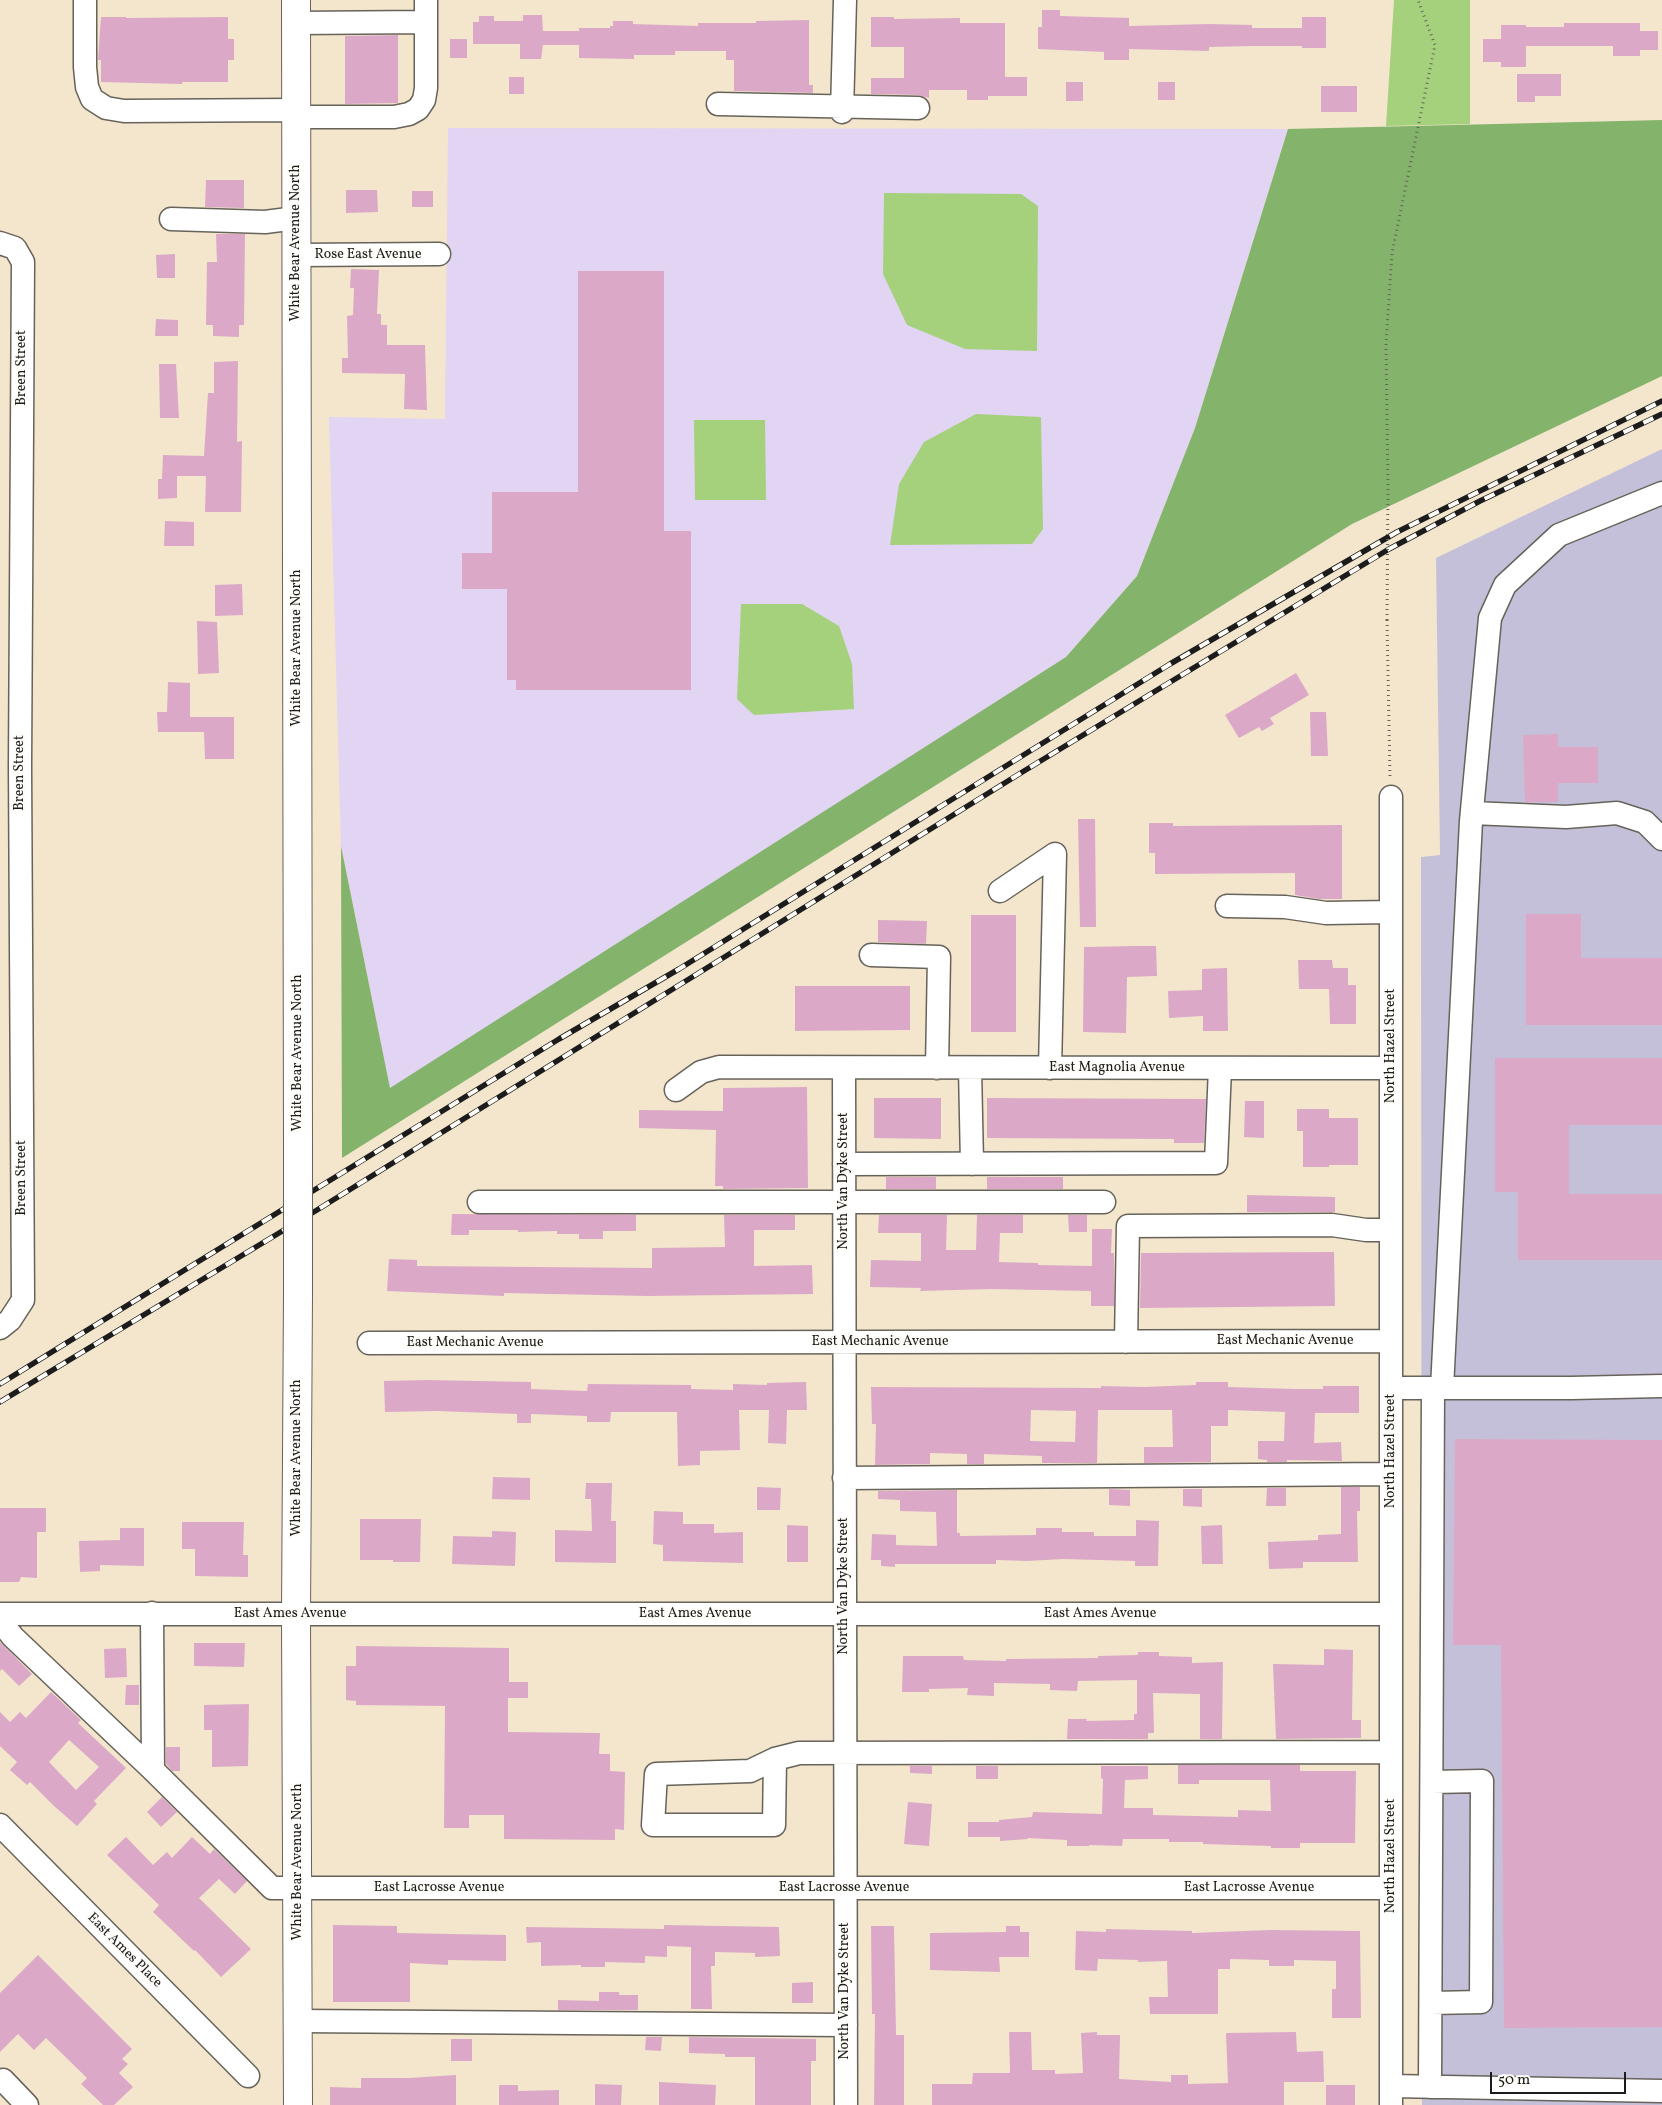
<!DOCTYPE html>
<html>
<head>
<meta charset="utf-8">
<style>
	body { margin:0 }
	#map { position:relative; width:1662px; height:2105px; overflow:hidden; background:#f3e6cd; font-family:Vollkorn,serif }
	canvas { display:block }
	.scale { position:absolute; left:1490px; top:2072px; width:136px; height:22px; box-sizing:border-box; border:2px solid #1c1c1c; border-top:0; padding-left:6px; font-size:15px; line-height:18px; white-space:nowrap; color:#1c1c1c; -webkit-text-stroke:4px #fdfcf7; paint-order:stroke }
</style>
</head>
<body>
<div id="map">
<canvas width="1662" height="2105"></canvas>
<div class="scale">50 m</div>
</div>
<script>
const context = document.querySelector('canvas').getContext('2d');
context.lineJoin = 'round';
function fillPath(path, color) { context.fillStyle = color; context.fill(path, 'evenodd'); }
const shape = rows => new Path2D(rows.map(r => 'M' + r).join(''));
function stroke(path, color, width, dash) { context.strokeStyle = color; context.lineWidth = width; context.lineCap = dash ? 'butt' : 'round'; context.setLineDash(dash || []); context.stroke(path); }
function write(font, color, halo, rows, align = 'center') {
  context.font = font + ' Vollkorn,serif'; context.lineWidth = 4; context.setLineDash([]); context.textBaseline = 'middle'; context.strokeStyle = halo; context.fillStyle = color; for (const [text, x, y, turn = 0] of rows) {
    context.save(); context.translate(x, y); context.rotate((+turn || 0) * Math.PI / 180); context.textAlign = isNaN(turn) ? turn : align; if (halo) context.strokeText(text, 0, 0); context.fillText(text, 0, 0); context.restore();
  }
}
fillPath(shape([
	[448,128,1288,129,1195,428,1137,576,1066,657,390,1089,341,846,329,417,445,419]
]), '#e2d4f3');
fillPath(shape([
	[1662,449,1662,2105,1422,2105,1421,857,1440,855,1436,558]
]), '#c5c0da');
fillPath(shape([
	[1394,0,1470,0,1470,124,1386,126],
	[884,193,1021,194,1038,206,1037,351,965,349,907,325,883,274],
	[976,414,1041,417,1043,529,1032,544,890,545,899,484,924,442],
	[694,420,765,420,766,500,695,500],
	[741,604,802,604,839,626,852,664,854,709,754,715,737,699]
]), '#a5d17d');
fillPath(shape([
	[1662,120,1662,376,1352,524,342,1158,341,846,390,1088,1066,657,1137,576,1195,428,1288,129]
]), '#84b36c');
fillPath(shape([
	[1042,10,1060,10,1060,16,1129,18,1129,26,1209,24,1252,25,1252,28,1302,28,1302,17,1326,17,1326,48,1302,48,1302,46,1252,46,1209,47,1209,51,1129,49,1129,60,1104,60,1104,52,1038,49,1038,27,1042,27],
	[523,15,542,15,543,31,579,31,579,28,610,28,610,26,613,26,613,21,633,21,633,24,698,26,698,23,756,23,756,21,809,20,809,85,813,85,813,93,734,91,734,60,726,60,726,51,675,51,675,55,634,55,634,59,579,58,579,45,543,45,541,59,520,59,520,44,473,44,473,22,479,22,479,16,494,16,494,21,523,21],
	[101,17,126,17,126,18,228,17,228,39,234,39,234,60,228,60,228,82,182,82,182,84,101,82,101,60,98,60],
	[871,17,894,17,894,19,960,18,960,23,1005,23,1005,77,1027,77,1027,96,988,96,988,100,967,100,967,90,929,90,929,98,918,95,871,94,871,78,904,78,904,47,871,47],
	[1564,23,1640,23,1640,31,1658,31,1658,50,1640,50,1640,56,1613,56,1613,46,1526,46,1526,67,1501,67,1501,62,1483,62,1483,39,1501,39,1501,25,1526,25,1526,27,1564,27],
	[398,35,398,103,345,104,345,36],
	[450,39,467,39,467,58,450,58],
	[1517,74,1561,74,1561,96,1535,96,1535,102,1517,102],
	[509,77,524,77,524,94,509,94],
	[1066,82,1083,82,1083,101,1066,101],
	[1158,82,1175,82,1175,100,1158,100],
	[1321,86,1357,86,1357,112,1321,112],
	[206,180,244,180,244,208,205,207],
	[346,190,377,190,378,212,346,213],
	[412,191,433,191,433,207,412,207],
	[216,234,245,234,244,325,239,325,239,337,213,336,213,325,206,325,207,262,217,262],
	[175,254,175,278,157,278,156,255],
	[351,269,379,270,377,314,381,314,381,325,387,325,387,345,425,345,427,410,404,409,405,374,342,373,342,358,348,358,347,316,353,315,354,288,350,288],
	[578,271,664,271,664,531,691,531,691,690,516,690,516,680,507,680,507,589,462,589,462,553,492,553,492,492,578,492],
	[156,319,178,320,178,336,155,336],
	[238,361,237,442,242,441,241,512,205,512,206,476,177,476,177,498,158,499,158,479,162,479,163,455,204,456,208,393,214,393,214,362],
	[159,364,176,364,179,418,160,418],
	[165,521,194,522,194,546,164,546],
	[242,584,243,615,215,616,215,585],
	[197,621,217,622,219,673,198,674],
	[1296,673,1309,695,1270,718,1274,724,1262,731,1259,727,1239,738,1225,715],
	[168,682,190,683,190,717,234,717,234,759,205,759,204,732,158,732,157,712,167,712],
	[1310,712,1326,712,1328,756,1311,756],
	[1558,734,1558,747,1598,747,1598,783,1558,783,1558,802,1525,802,1523,735],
	[1078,819,1095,819,1096,927,1080,927],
	[1149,823,1173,823,1173,826,1342,825,1342,899,1319,899,1295,895,1295,873,1155,874,1155,853,1149,853],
	[1526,914,1581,914,1581,958,1662,958,1662,1025,1526,1025],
	[971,915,1016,915,1016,1032,971,1032],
	[878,920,927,921,926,944,878,942],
	[1135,946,1156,946,1157,976,1127,977,1126,1033,1083,1032,1084,947],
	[1298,960,1332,960,1333,968,1348,968,1348,985,1356,985,1356,1024,1330,1024,1329,989,1299,989],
	[1227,968,1228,1031,1203,1031,1203,1016,1169,1018,1168,991,1202,990,1202,969],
	[795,986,910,986,910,1030,795,1031],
	[1495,1058,1662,1058,1662,1125,1569,1125,1569,1194,1662,1194,1662,1260,1518,1260,1518,1192,1495,1192],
	[807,1087,808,1188,723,1189,723,1186,715,1186,716,1130,639,1128,639,1110,723,1111,723,1088],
	[874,1098,941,1098,941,1139,874,1138],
	[987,1098,1206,1099,1204,1143,1174,1143,1174,1139,987,1138],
	[1245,1101,1264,1101,1264,1138,1244,1137],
	[1297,1109,1329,1109,1329,1118,1358,1118,1358,1165,1329,1165,1329,1167,1303,1167,1303,1131,1297,1131],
	[886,1177,936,1177,936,1189,886,1189],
	[987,1177,1063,1177,1063,1189,987,1189],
	[1247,1195,1335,1197,1335,1212,1247,1212],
	[452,1214,636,1215,636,1231,603,1231,603,1239,579,1239,579,1234,557,1234,557,1231,518,1232,518,1230,469,1230,469,1235,451,1235],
	[724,1215,795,1215,795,1230,754,1230,754,1266,812,1265,813,1294,647,1296,504,1293,504,1296,387,1291,389,1259,417,1260,417,1266,652,1268,652,1248,725,1247],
	[879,1215,947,1215,946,1250,976,1250,977,1215,1023,1215,1023,1233,1000,1233,999,1262,1038,1263,1038,1265,1092,1266,1092,1229,1112,1229,1111,1253,1114,1253,1114,1306,1091,1306,1091,1291,991,1289,920,1291,921,1288,870,1287,871,1260,921,1261,921,1233,878,1233],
	[1068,1215,1087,1215,1087,1232,1069,1232],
	[1334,1252,1335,1306,1140,1308,1141,1253],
	[426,1380,531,1382,531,1389,587,1391,588,1384,691,1385,691,1389,733,1390,733,1384,767,1385,767,1383,806,1382,807,1410,787,1410,786,1444,768,1443,769,1410,739,1410,740,1450,700,1451,700,1465,678,1466,677,1412,611,1412,610,1422,587,1422,587,1416,531,1414,531,1423,517,1423,517,1414,437,1411,385,1412,384,1381],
	[1196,1382,1228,1382,1228,1387,1295,1389,1323,1389,1323,1386,1359,1386,1359,1413,1315,1413,1314,1443,1341,1442,1342,1461,1287,1460,1287,1462,1267,1462,1267,1460,1258,1459,1258,1441,1284,1441,1285,1412,1228,1410,1228,1426,1211,1426,1211,1462,1144,1463,1144,1447,1173,1447,1172,1410,1098,1410,1097,1463,1042,1463,1042,1456,984,1454,984,1464,967,1464,967,1454,930,1453,930,1464,875,1465,876,1424,872,1424,871,1387,1101,1388,1101,1386,1144,1387,1196,1385],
	[1031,1410,1076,1411,1075,1442,1030,1441],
	[1455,1439,1662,1440,1662,2027,1504,2028,1501,1645,1453,1645],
	[493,1477,530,1478,530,1500,492,1499],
	[586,1483,612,1483,611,1521,616,1521,616,1563,555,1562,555,1530,592,1531,591,1499,585,1499],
	[757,1487,781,1488,780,1510,757,1510],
	[1341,1487,1360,1487,1360,1511,1357,1511,1358,1562,1303,1562,1303,1568,1269,1569,1268,1542,1318,1540,1318,1535,1341,1534],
	[1267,1488,1286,1488,1286,1506,1266,1506],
	[1109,1489,1130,1490,1130,1506,1109,1505],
	[1183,1489,1202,1489,1202,1507,1183,1506],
	[957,1490,957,1533,960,1533,960,1536,1036,1535,1036,1528,1062,1528,1062,1532,1094,1532,1094,1536,1136,1536,1136,1520,1159,1521,1158,1566,1135,1566,1135,1561,1063,1559,1027,1561,996,1560,996,1564,895,1564,895,1567,881,1566,881,1560,871,1560,872,1534,896,1535,896,1545,937,1546,936,1512,900,1511,900,1500,878,1499,878,1491],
	[0,1508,46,1508,46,1532,37,1532,37,1578,21,1577,19,1582,0,1582],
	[654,1511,683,1512,683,1524,714,1524,714,1533,743,1532,743,1563,663,1561,663,1545,653,1544],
	[360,1519,421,1519,420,1562,393,1562,393,1560,360,1560],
	[182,1522,244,1522,243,1555,248,1555,248,1577,195,1576,195,1549,182,1549],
	[787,1525,808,1526,808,1562,787,1562],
	[1222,1525,1223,1564,1202,1564,1201,1526],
	[120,1528,144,1528,144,1566,100,1565,100,1571,80,1572,79,1541,120,1540],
	[492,1531,516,1532,515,1566,452,1564,453,1536,492,1537],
	[0,1642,32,1674,19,1686,2,1669,0,1671],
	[194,1643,245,1643,244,1667,194,1666],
	[356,1646,509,1648,509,1682,528,1682,528,1698,508,1698,508,1732,600,1733,599,1754,610,1754,610,1771,625,1772,624,1830,615,1829,615,1840,504,1839,504,1815,469,1815,469,1828,444,1828,445,1706,356,1705,356,1701,346,1700,346,1666,356,1666],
	[126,1648,127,1677,105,1678,104,1649],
	[1324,1649,1353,1650,1352,1720,1361,1720,1361,1738,1276,1739,1273,1664,1324,1665],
	[1138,1652,1159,1652,1159,1656,1192,1657,1192,1663,1223,1662,1222,1739,1200,1739,1200,1694,1153,1693,1154,1733,1148,1733,1148,1739,1067,1739,1068,1719,1087,1719,1086,1721,1134,1720,1134,1714,1137,1714,1137,1680,1078,1681,1077,1691,1050,1690,1050,1684,994,1683,994,1696,967,1695,968,1688,929,1689,929,1692,902,1692,903,1656,963,1656,964,1660,1006,1661,1006,1659,1098,1658,1098,1656,1138,1655],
	[126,1685,139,1685,139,1705,125,1705],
	[51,1692,81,1720,78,1723,126,1768,94,1801,97,1804,77,1826,54,1806,30,1782,27,1785,10,1770,17,1762,0,1746,0,1712,10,1722,20,1712,26,1718],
	[69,1740,99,1767,76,1790,49,1762],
	[249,1704,248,1766,212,1767,212,1730,204,1730,204,1705],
	[166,1747,180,1747,180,1771,172,1771,166,1764],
	[1178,1765,1300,1765,1300,1771,1356,1771,1355,1843,1300,1843,1300,1848,1271,1848,1271,1846,1203,1844,1203,1842,1169,1842,1169,1839,1123,1839,1122,1846,1089,1845,1089,1846,1067,1846,1067,1840,1027,1838,1028,1839,1000,1841,1000,1837,968,1837,968,1822,999,1822,999,1820,1032,1817,1033,1812,1102,1814,1103,1779,1101,1778,1101,1766,1148,1766,1148,1779,1125,1780,1124,1808,1153,1808,1153,1815,1238,1817,1238,1810,1271,1811,1270,1780,1199,1780,1199,1784,1178,1784],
	[910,1766,932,1766,932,1774,910,1773],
	[976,1766,998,1766,998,1779,976,1779],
	[162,1797,177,1812,161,1827,147,1812],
	[908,1802,932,1804,929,1846,904,1844],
	[126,1837,153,1865,167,1852,172,1858,192,1837,210,1854,214,1849,247,1881,235,1894,219,1879,199,1898,251,1949,221,1977,195,1950,194,1951,153,1912,159,1905,107,1855],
	[333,1925,397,1926,397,1933,506,1935,506,1961,448,1960,448,1965,410,1963,410,2002,333,2002],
	[664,1925,779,1927,780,1956,755,1957,755,1953,715,1952,715,1966,711,1966,712,2009,691,2009,691,1947,667,1946,667,1957,645,1956,645,1963,605,1962,605,1967,581,1967,581,1965,541,1966,541,1942,527,1943,526,1927,664,1929],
	[871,1926,894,1926,896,2035,904,2035,904,2105,874,2105,875,2014,872,2014],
	[1006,1926,1020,1926,1020,1932,1029,1932,1029,1957,999,1957,1000,1972,930,1970,930,1933,1006,1932],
	[1106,1929,1192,1931,1192,1933,1270,1930,1360,1931,1361,2018,1332,2018,1332,1989,1336,1989,1336,1961,1294,1960,1294,1966,1269,1966,1269,1960,1230,1959,1230,1969,1218,1969,1218,2014,1150,2014,1149,1997,1168,1997,1167,1961,1138,1962,1138,1960,1098,1959,1097,1971,1075,1970,1076,1931,1106,1932],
	[38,1955,132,2049,122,2059,128,2064,119,2073,133,2087,114,2105,103,2105,81,2084,87,2078,46,2038,34,2050,18,2034,0,2052,0,1993],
	[813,1982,813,2003,792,2003,792,1983],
	[599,1992,619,1992,619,1995,638,1995,638,2010,558,2010,558,2000,599,2001],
	[1009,2032,1031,2032,1032,2070,1055,2070,1055,2074,1083,2073,1081,2033,1097,2032,1097,2035,1120,2035,1119,2079,1171,2082,1171,2075,1188,2075,1188,2084,1228,2083,1226,2033,1296,2032,1297,2052,1323,2051,1324,2082,1284,2082,1284,2105,932,2105,932,2084,972,2084,973,2073,1010,2073],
	[646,2037,662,2037,661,2051,645,2050],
	[689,2037,816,2039,816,2061,811,2061,811,2105,755,2105,755,2057,725,2057,725,2054,689,2053],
	[451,2039,472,2039,472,2061,451,2061],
	[456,2075,456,2105,330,2105,330,2087,361,2088,361,2078,409,2078],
	[659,2082,716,2085,715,2105,659,2105],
	[595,2084,622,2085,621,2105,595,2105],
	[499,2085,518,2085,518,2091,559,2090,559,2105,499,2105],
	[1326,2085,1355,2085,1355,2105,1326,2105]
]), '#dba9c7');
const minor = shape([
	[85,0,85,67,87,87,92,99,106,108,124,111,296,110],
	[296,23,426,22],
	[718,104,918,108],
	[842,112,845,0],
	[296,117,394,117,409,114,418,109,424,100,426,88,426,0],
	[171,219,265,222,296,218],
	[0,243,15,248,23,262,20,766,23,1300,10,1320,0,1328],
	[296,255,439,254],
	[1391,797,1391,2105],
	[1472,813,1566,817,1617,813,1645,822,1662,839],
	[1000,891,1055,854,1050,1068],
	[1227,906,1285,907,1326,913,1391,912],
	[871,955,939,957,937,1068],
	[844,1068,846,2105],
	[970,1068,972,1164],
	[676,1090,701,1072,719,1067,1391,1068],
	[844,1164,1216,1163,1220,1068],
	[479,1202,1104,1202],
	[1126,1342,1128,1226,1332,1225,1366,1230,1391,1230],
	[369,1343,1391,1341],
	[1391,1388,1571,1388,1662,1386],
	[1442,1388,1471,821,1490,618,1505,585,1559,535,1662,493],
	[844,1478,1391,1474],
	[152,1613,153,1770],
	[0,1614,1391,1614],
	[0,1621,13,1637,153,1770,272,1888,1391,1888],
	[775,1759,774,1825,653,1825,656,1774,750,1771,775,1759,799,1753,1391,1752],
	[0,1825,248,2076],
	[1431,2003,1481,2002,1482,1781,1432,1782],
	[298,2021,846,2025],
	[3,2080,27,2105],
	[1391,2086,1662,2091],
	[1430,2087,1433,1388]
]);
const major = shape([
	[296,0,298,1140],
	[298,2105,296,1615,298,1295]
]);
stroke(minor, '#67635a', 25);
stroke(major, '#67635a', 30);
stroke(shape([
	[1388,485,1386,344,1392,253,1435,45,1418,0],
	[1387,620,1390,777]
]), '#67635a', 3, [1, 4]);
stroke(minor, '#fff', 22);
stroke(major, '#fff', 28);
const rail = shape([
	[0,1384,559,1039,679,969,1170,664,1397,532,1662,401],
	[0,1402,317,1210,1024,771,1389,549,1480,501,1662,414]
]);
stroke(rail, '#1c1c1c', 5.5);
stroke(rail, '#fdfcf7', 4, [11]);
const majorBridge = shape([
	[298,1140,298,1295]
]);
stroke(majorBridge, '#67635a', 30, []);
stroke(shape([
	[1387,620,1388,485]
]), '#67635a', 3, [1, 4]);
stroke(majorBridge, '#fff', 28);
write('14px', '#1c1c1c', '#fdfcf7', [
	["White Bear Avenue North",296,243,-90],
	["Rose East Avenue",368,255],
	["Breen Street",22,368,-90],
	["White Bear Avenue North",297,648,-90],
	["Breen Street",20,773,-90],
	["North Hazel Street",1391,1046,-90],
	["White Bear Avenue North",298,1053,-90],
	["East Magnolia Avenue",1117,1068],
	["Breen Street",22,1178,-90],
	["North Van Dyke Street",844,1181,-90],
	["East Mechanic Avenue",1285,1341],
	["East Mechanic Avenue",880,1342],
	["East Mechanic Avenue",475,1343],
	["North Hazel Street",1391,1451,-90],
	["White Bear Avenue North",297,1458,-90],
	["North Van Dyke Street",844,1586,-90],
	["East Ames Avenue",290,1614],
	["East Ames Avenue",695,1614],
	["East Ames Avenue",1100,1614],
	["North Hazel Street",1391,1856,-90],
	["White Bear Avenue North",298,1862,-90],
	["East Lacrosse Avenue",439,1888],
	["East Lacrosse Avenue",844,1888],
	["East Lacrosse Avenue",1249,1888],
	["East Ames Place",124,1951,45],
	["North Van Dyke Street",845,1991,-90]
]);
</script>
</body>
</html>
